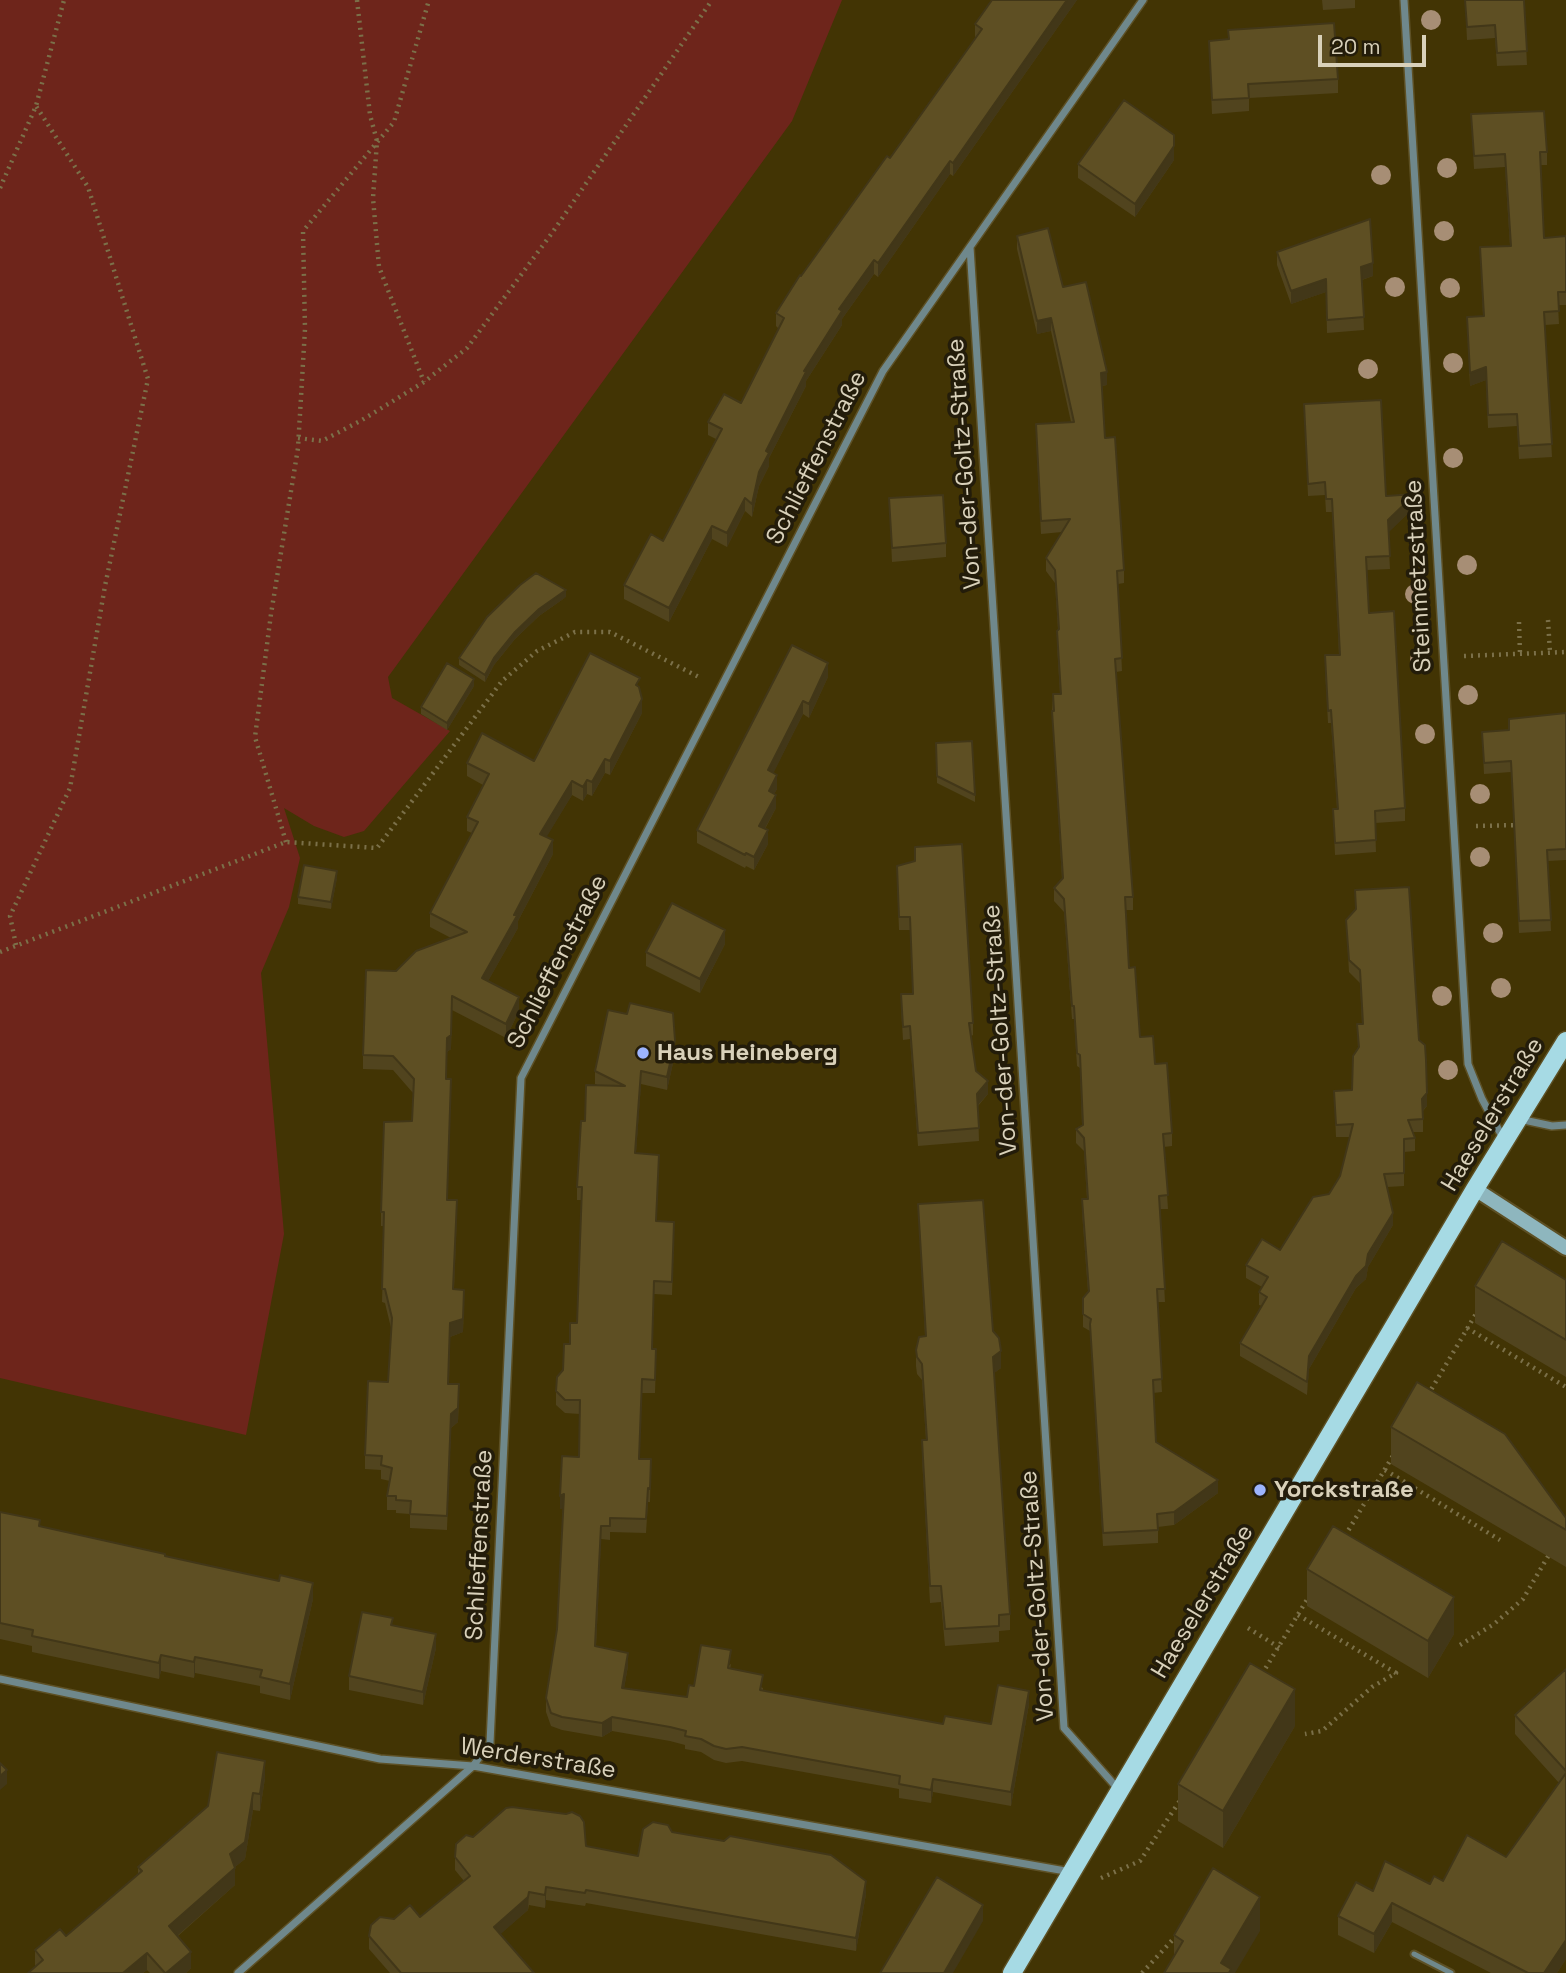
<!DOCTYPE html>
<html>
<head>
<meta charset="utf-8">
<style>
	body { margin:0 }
	#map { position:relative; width:1566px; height:1973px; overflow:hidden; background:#423404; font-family:"Space Grotesk",sans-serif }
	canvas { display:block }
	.scale { position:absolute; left:1318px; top:35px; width:108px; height:32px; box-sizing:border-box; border:4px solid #d9d1ba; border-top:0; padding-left:9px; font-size:21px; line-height:24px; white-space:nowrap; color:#d9d1ba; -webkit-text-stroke:5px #231c0a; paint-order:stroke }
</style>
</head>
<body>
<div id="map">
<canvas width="1566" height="1973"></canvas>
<div class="scale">20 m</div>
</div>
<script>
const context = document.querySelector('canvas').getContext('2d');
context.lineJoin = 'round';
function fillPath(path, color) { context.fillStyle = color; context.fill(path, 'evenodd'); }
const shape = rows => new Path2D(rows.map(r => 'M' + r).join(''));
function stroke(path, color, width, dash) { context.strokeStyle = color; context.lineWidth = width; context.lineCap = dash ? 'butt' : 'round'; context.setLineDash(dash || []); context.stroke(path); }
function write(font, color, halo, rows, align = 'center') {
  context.font = font + ' "Space Grotesk",sans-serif'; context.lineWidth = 7; context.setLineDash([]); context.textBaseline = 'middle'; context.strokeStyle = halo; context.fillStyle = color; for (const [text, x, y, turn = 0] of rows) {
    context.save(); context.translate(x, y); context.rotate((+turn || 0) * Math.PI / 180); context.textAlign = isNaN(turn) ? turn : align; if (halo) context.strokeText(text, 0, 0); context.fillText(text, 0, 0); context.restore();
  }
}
fillPath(shape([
	[0,0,842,0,792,121,388,677,392,698,450,731,364,831,344,837,314,826,284,808,300,858,289,907,261,973,284,1234,246,1435,0,1378]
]), '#6e251b');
const service = shape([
	[1414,1954,1451,1973]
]);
const minor = shape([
	[1404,0,1468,1064,1482,1099,1503,1138],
	[970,247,1064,1728,1119,1790],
	[1519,1119,1552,1126,1566,1125],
	[0,1679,380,1759,473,1766,1071,1872],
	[238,1973,473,1766,490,1743,521,1078,883,371,1143,0]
]);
const secondary = shape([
	[1475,1189,1566,1248]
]);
const primary = shape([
	[1012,1973,1475,1189,1566,1041]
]);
stroke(service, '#5d5025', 9);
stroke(minor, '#5d5025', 10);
stroke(secondary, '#5d5025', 18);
stroke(primary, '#5d5025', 21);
stroke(shape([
	[357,0,370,115,377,141,373,198,379,267,424,382],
	[0,188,36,106,64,0],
	[298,438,322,441,362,420,424,382,467,348,552,233,712,0],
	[1548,620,1550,653],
	[1519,622,1520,654],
	[1464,656,1566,652],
	[1476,826,1520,825],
	[286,842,255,737,271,614,298,448,305,329,303,231,394,122,429,0],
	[16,945,10,916,70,788,105,586,148,379,88,187,36,106],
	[0,952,286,842,377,848,502,681,537,651,575,632,610,632,701,678],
	[1467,1328,1566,1387],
	[1428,1395,1477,1312],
	[1385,1470,1500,1540],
	[1345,1536,1394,1454],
	[1298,1615,1396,1673,1372,1687,1322,1731,1305,1734],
	[1248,1628,1280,1648],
	[1460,1645,1494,1624,1523,1599,1550,1553],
	[1262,1674,1308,1598],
	[1101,1878,1140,1861,1181,1799],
	[1142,1973,1177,1935]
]), '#7b7049', 4.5, [2, 5]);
stroke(service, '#6f888c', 5);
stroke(minor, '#6f888c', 7);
stroke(secondary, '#8eb6be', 14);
stroke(primary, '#a6dae4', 18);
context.fillStyle = '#a78e75';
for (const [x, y] of [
	[1431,20],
	[1447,168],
	[1381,175],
	[1444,231],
	[1395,287],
	[1450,288],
	[1453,363],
	[1368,369],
	[1453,458],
	[1467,565],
	[1415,594],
	[1420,659],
	[1468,695],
	[1425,734],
	[1480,794],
	[1480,857],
	[1493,933],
	[1501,988],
	[1442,996],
	[1448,1070]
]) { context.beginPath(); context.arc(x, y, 10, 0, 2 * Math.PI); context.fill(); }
fillPath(shape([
	[992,0,1077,0,953,176,950,174,878,277,874,274,842,319,842,325,806,381,806,386,769,458,769,466,759,486,752,517,745,511,727,547,712,539,669,622,624,599,624,585,663,541,716,439,708,435,708,422,741,403,779,329,776,326,776,313,801,276,890,158,975,38,975,24],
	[1322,0,1355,0,1355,8,1323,10],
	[1465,0,1524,0,1527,65,1497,66,1495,38,1467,40],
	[1228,30,1338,79,1338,93,1249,98,1249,111,1212,114,1209,41,1228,39],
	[1471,114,1547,152,1547,165,1540,165,1544,238,1566,236,1566,305,1558,305,1559,324,1545,325,1552,457,1519,459,1517,426,1488,428,1486,380,1470,386,1467,317,1483,317,1480,247,1510,246,1505,167,1474,169],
	[1174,160,1135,217,1078,178,1078,164],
	[1017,236,1063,287,1107,385,1102,386,1105,438,1124,570,1124,583,1118,584,1122,671,1116,672,1133,897,1133,910,1126,910,1129,968,1140,1037,1155,1064,1172,1133,1172,1146,1164,1147,1168,1209,1160,1209,1165,1302,1157,1302,1162,1392,1153,1393,1156,1442,1218,1493,1174,1525,1158,1527,1158,1543,1103,1546,1090,1331,1083,1327,1083,1298,1088,1292,1082,1212,1082,1199,1087,1199,1084,1151,1076,1143,1076,1129,1082,1125,1080,1068,1077,1066,1074,1019,1072,1019,1064,912,1054,901,1054,888,1062,879,1052,711,1053,694,1060,694,1057,644,1057,631,1058,630,1055,583,1046,571,1046,558,1062,532,1041,534,1036,437,1036,424,1071,422,1051,331,1037,334,1017,249],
	[1277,252,1373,276,1362,280,1364,330,1327,333,1326,292,1291,304,1277,265],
	[1304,404,1386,496,1415,507,1388,532,1390,569,1367,570,1369,613,1405,808,1405,821,1375,823,1376,852,1335,855,1333,809,1337,809,1331,723,1328,723,1325,668,1325,655,1339,655,1332,512,1326,512,1325,495,1308,496],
	[889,498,946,543,946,557,892,562],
	[566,597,539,616,515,639,494,665,485,682,459,665,459,658],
	[792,645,828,677,809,718,803,714,773,773,777,789,774,794,776,808,765,829,768,844,754,870,746,866,745,868,697,843,697,830],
	[474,686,447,730,421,714,421,707],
	[640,691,642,713,610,775,605,773,592,796,587,794,583,801,572,795,546,837,553,854,518,921,518,928,488,981,519,1011,506,1038,452,1010,451,1049,447,1052,447,1079,451,1093,447,1200,457,1214,454,1289,464,1304,463,1332,450,1337,449,1384,459,1398,458,1422,451,1428,447,1530,410,1528,410,1514,396,1513,396,1510,387,1510,387,1496,390,1481,381,1479,381,1470,365,1469,365,1455,388,1382,391,1328,385,1303,382,1302,384,1226,381,1226,381,1212,412,1121,413,1093,393,1070,363,1069,363,1055,396,971,451,938,430,927,430,913,472,833,467,831,467,817,483,785,467,776,467,763,534,761],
	[1566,713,1566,860,1548,861,1551,931,1519,933,1511,772,1484,774,1482,732,1509,730],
	[936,743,975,795,975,802,937,783],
	[915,847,973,1023,973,1035,971,1036,976,1071,988,1094,978,1106,979,1141,918,1146,910,1039,903,1040,901,1007,901,994,913,994,910,930,899,930,897,879,897,866,915,861],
	[337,878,331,909,298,904,298,897],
	[1346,920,1419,1040,1427,1106,1423,1111,1423,1132,1413,1132,1415,1138,1415,1151,1404,1152,1404,1186,1387,1187,1393,1225,1368,1267,1366,1279,1356,1288,1309,1369,1307,1395,1240,1356,1240,1343,1262,1306,1259,1305,1259,1292,1262,1287,1246,1278,1246,1265,1280,1250,1329,1194,1340,1176,1350,1137,1336,1137,1334,1091,1352,1090,1358,1048,1357,1024,1362,1024,1360,983,1349,972],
	[725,944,700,993,646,966,646,952],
	[675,1054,667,1090,641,1084,636,1153,659,1169,656,1221,674,1236,672,1295,654,1294,652,1349,656,1363,655,1393,642,1393,639,1459,651,1459,650,1502,648,1502,646,1533,610,1532,610,1540,601,1539,596,1647,628,1666,624,1688,687,1697,694,1686,731,1664,730,1669,763,1688,763,1691,943,1724,991,1724,1029,1704,1011,1806,933,1792,931,1803,899,1798,899,1789,742,1761,726,1763,714,1760,701,1752,685,1749,685,1745,670,1741,612,1731,602,1737,562,1730,551,1726,546,1712,546,1698,557,1629,563,1508,560,1509,579,1457,580,1414,565,1413,556,1405,556,1391,577,1323,582,1200,577,1200,577,1187,585,1121,597,1085,595,1084,595,1071],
	[918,1204,993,1331,1001,1368,994,1373,1010,1614,1010,1630,999,1631,999,1642,945,1646,941,1602,930,1603,922,1457,922,1440,926,1440,922,1380,917,1374,916,1366,916,1350,925,1336],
	[1566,1280,1566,1377,1475,1323,1475,1286],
	[1391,1427,1566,1518,1566,1567,1391,1464],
	[0,1512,40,1526,165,1556,313,1599,290,1700,260,1693,260,1686,195,1673,194,1678,161,1671,159,1679,32,1652,32,1646,0,1639],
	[1307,1569,1454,1634,1428,1678,1307,1606],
	[393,1626,436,1648,423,1705,349,1690,349,1676],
	[1566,1669,1566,1959,1557,1973,1491,1973,1392,1922,1374,1953,1338,1935,1338,1916,1373,1891,1430,1884,1443,1881,1506,1857,1559,1783,1515,1734,1515,1715],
	[1295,1726,1223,1848,1178,1821,1178,1784],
	[265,1778,260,1811,253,1810,245,1859,235,1867,235,1885,178,1936,191,1968,186,1973,150,1973,147,1970,143,1973,28,1973,35,1967,35,1950,66,1936,138,1874,138,1867],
	[672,1832,866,1894,856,1951,586,1903,585,1906,546,1900,545,1908,529,1905,528,1910,500,1934,534,1973,390,1973,369,1949,369,1936,394,1919,420,1917,464,1881,455,1870,455,1857,586,1846,638,1856],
	[1260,1931,1174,1957,1174,1935]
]), '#51441e');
fillPath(shape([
	[1067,0,1077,0,953,176,953,163],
	[1174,146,1174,160,1135,217,1135,204],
	[950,161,950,174,878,277,878,263],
	[874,260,874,274,842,319,842,325,806,381,806,386,769,458,769,466,759,486,752,517,752,504,759,472,766,451,804,371,839,309],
	[1373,263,1373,276,1361,280,1361,267],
	[1326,279,1326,292,1291,304,1291,291],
	[1051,318,1051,331,1037,334,1037,321],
	[1486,367,1486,380,1470,386,1470,373],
	[1107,372,1107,385,1101,386,1101,373],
	[1415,494,1415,507,1388,533,1388,520],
	[745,498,745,511,727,547,727,533],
	[712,526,712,539,669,622,669,608],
	[566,590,566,597,539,616,515,639,494,665,485,682,485,675,494,658,515,632,539,609],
	[828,663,828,677,809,718,809,704],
	[474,679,474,686,447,730,447,723],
	[642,699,642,713,610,775,610,761],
	[803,701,803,714,768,784,768,770],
	[605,759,605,773,592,796,592,782],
	[777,775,777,789,769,805,769,791],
	[587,780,587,794,583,801,583,787],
	[572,781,572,795,540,848,540,834],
	[776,795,776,808,759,839,759,826],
	[768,830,768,844,754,870,754,857],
	[553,840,553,854,518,921,518,928,482,992,482,978],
	[337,871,337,878,331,909,331,902],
	[725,930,725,944,700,993,700,979],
	[452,996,451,1049,447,1052,447,1038],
	[519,997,519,1011,506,1038,506,1024],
	[675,1040,675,1054,667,1090,667,1077],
	[641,1071,641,1084,635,1167,635,1153],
	[988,1081,988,1094,977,1106,977,1094],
	[1427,1093,1427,1106,1422,1111,1422,1099],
	[1393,1213,1393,1225,1368,1267,1366,1279,1356,1288,1309,1369,1307,1395,1309,1356],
	[464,1290,463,1332,450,1337,450,1323],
	[1001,1351,1001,1368,993,1374,993,1357],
	[459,1384,458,1422,451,1428,447,1530,451,1414],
	[1218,1480,1218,1493,1174,1525,1174,1512],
	[564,1494,564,1508,560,1509,560,1496],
	[313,1583,313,1599,290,1700,290,1684],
	[1454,1597,1454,1634,1428,1678,1428,1641],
	[436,1634,436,1648,423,1705,423,1692],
	[628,1653,628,1666,622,1701,622,1688],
	[161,1655,161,1671,159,1679,159,1663],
	[195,1657,195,1673,194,1678,194,1662],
	[1295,1689,1295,1726,1223,1848,1223,1811],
	[1029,1691,1029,1704,1011,1806,1011,1792],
	[612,1717,612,1731,602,1737,602,1723],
	[265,1761,265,1778,260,1811,260,1794],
	[7,1770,7,1784,0,1790,0,1776],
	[933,1779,933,1792,931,1803,931,1790],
	[253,1793,253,1810,245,1859,230,1871,230,1854],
	[235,1868,235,1885,169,1943,169,1926],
	[866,1881,866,1894,856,1951,856,1938],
	[546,1887,546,1900,545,1908,545,1895],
	[529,1892,528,1910,494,1940,494,1927],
	[1260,1897,1260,1931,1235,1973,1221,1973,1221,1963],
	[1392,1903,1392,1922,1374,1953,1374,1934],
	[983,1905,983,1921,953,1973,944,1973],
	[1566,1940,1566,1959,1557,1973,1544,1973],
	[191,1952,191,1968,186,1973,166,1973],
	[147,1953,147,1970,143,1973,123,1973]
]), '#423718');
const building = shape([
	[992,0,1067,0,953,163,950,161,878,263,874,260,839,309,842,311,804,371,806,372,766,451,769,453,759,472,752,504,745,498,727,533,712,526,669,608,624,585,651,534,663,541,722,429,708,422,724,394,741,403,784,318,776,313,800,275,801,276,887,156,890,158,982,29,975,24,992,0],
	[1465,0,1524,0,1527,51,1497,53,1495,25,1467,27,1465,0],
	[1334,23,1338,79,1248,84,1249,98,1212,100,1209,41,1229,39,1228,30,1334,23],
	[1124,100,1174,135,1174,146,1135,204,1078,164,1124,100],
	[1544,111,1547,152,1540,152,1544,238,1566,236,1566,292,1558,292,1559,311,1544,312,1552,444,1519,446,1517,414,1488,415,1486,367,1470,373,1467,317,1484,316,1480,247,1511,246,1505,154,1474,156,1471,114,1544,111],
	[1370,219,1373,263,1361,267,1364,317,1327,320,1326,279,1291,291,1277,252,1370,219],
	[1048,228,1063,287,1086,282,1107,372,1101,373,1105,438,1115,437,1124,570,1117,571,1122,658,1115,659,1133,897,1125,897,1129,968,1135,967,1140,1037,1153,1036,1155,1064,1167,1063,1172,1133,1163,1134,1168,1195,1159,1196,1165,1289,1157,1289,1162,1379,1153,1380,1156,1442,1218,1480,1174,1512,1157,1514,1158,1530,1103,1533,1090,1324,1091,1319,1083,1314,1083,1298,1089,1291,1082,1199,1088,1199,1084,1138,1076,1129,1083,1125,1080,1055,1077,1053,1074,1006,1072,1006,1064,899,1054,888,1063,878,1052,711,1054,711,1053,694,1061,694,1057,631,1059,629,1055,570,1046,558,1070,519,1041,521,1036,424,1074,422,1051,318,1037,321,1017,236,1048,228],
	[1381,400,1386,496,1415,494,1388,520,1390,556,1366,557,1369,613,1394,611,1405,808,1375,811,1376,840,1335,843,1333,809,1338,809,1331,710,1328,711,1325,655,1340,655,1332,499,1326,499,1325,482,1308,484,1304,404,1381,400],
	[943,495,946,543,892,548,889,498,943,495],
	[536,573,566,590,539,609,515,632,494,658,485,675,459,658,487,617,520,585,536,573],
	[792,645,828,663,809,704,803,701,768,770,777,775,769,791,776,795,759,826,768,830,754,857,746,853,745,855,697,830,792,645],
	[590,653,640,678,636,685,639,687,642,699,610,761,605,759,592,782,587,780,583,787,572,781,540,834,553,840,514,915,518,914,482,978,519,997,506,1024,452,996,451,1035,447,1038,446,1079,451,1079,447,1200,457,1200,453,1289,464,1290,463,1319,450,1323,448,1384,459,1384,458,1408,451,1414,447,1516,410,1514,411,1501,396,1500,396,1496,387,1496,392,1468,381,1465,382,1456,365,1455,368,1381,388,1382,392,1318,385,1289,382,1289,384,1212,381,1212,384,1122,412,1121,414,1079,393,1056,363,1055,366,970,396,971,416,951,467,932,430,913,478,822,467,817,489,774,467,763,482,733,534,761,590,653],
	[447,663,474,679,447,723,421,707,447,663],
	[1566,713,1566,849,1547,850,1551,920,1519,921,1511,761,1484,763,1482,732,1509,730,1509,719,1566,713],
	[972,741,975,795,937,776,936,743,972,741],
	[962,844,973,1023,969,1023,976,1071,988,1081,977,1094,979,1128,918,1133,910,1026,903,1027,901,994,913,994,910,917,899,917,897,866,915,861,915,847,962,844],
	[304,865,337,871,331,902,298,897,304,865],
	[1409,887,1419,1040,1425,1045,1426,1060,1427,1093,1422,1099,1423,1119,1408,1120,1415,1138,1404,1139,1404,1173,1384,1174,1393,1213,1368,1254,1366,1266,1356,1276,1309,1356,1307,1382,1240,1343,1267,1297,1259,1292,1268,1277,1246,1265,1262,1239,1280,1250,1313,1197,1329,1194,1340,1176,1353,1124,1336,1125,1334,1091,1352,1090,1353,1056,1359,1047,1357,1024,1363,1024,1360,970,1349,960,1346,920,1356,909,1355,890,1409,887],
	[672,903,725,930,700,979,646,952,672,903],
	[630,1003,673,1013,675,1040,667,1077,641,1071,635,1153,659,1155,656,1221,674,1222,672,1282,654,1281,652,1349,656,1349,655,1380,642,1379,639,1459,651,1459,650,1489,648,1488,646,1519,610,1518,610,1526,601,1526,595,1646,628,1653,622,1688,687,1697,689,1685,694,1686,701,1645,731,1650,728,1668,763,1675,760,1690,943,1724,945,1716,991,1724,998,1685,1029,1691,1011,1792,933,1779,931,1790,899,1784,900,1776,742,1747,726,1749,714,1746,701,1739,685,1736,686,1731,670,1727,612,1717,602,1723,562,1717,551,1713,546,1698,557,1629,564,1494,560,1496,562,1456,579,1457,580,1400,565,1400,556,1391,557,1377,563,1370,564,1344,570,1344,570,1323,577,1323,582,1187,577,1187,581,1121,585,1121,586,1085,625,1086,595,1071,608,1010,627,1014,630,1003],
	[983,1200,993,1331,999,1338,1001,1351,993,1357,1010,1614,999,1615,999,1626,945,1629,941,1586,930,1586,922,1440,927,1440,922,1364,917,1357,916,1350,919,1337,926,1336,918,1204,983,1200],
	[1502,1241,1566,1280,1566,1340,1475,1286,1502,1241],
	[1417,1382,1505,1434,1566,1518,1566,1530,1391,1427,1417,1382],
	[0,1512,40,1520,39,1526,165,1554,165,1556,279,1581,280,1575,313,1583,290,1684,260,1677,262,1670,195,1657,194,1662,161,1655,159,1663,32,1636,33,1630,0,1623,0,1512],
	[1333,1526,1454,1597,1428,1641,1307,1569,1333,1526],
	[362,1612,393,1618,391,1625,436,1634,423,1692,349,1676,362,1612],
	[1250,1663,1295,1689,1223,1811,1178,1784,1250,1663],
	[1566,1669,1566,1771,1515,1715,1566,1669],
	[217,1752,265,1761,260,1794,253,1793,245,1842,230,1854,235,1868,169,1926,191,1952,166,1973,165,1973,147,1953,123,1973,28,1973,43,1960,35,1950,60,1929,66,1936,142,1871,138,1867,208,1806,217,1752],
	[0,1763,7,1770,0,1776,0,1763],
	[1566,1773,1566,1940,1544,1973,1528,1973,1392,1903,1374,1934,1338,1916,1356,1882,1373,1891,1385,1861,1430,1884,1434,1876,1443,1881,1467,1835,1506,1857,1566,1773],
	[512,1807,566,1814,572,1812,580,1816,584,1822,586,1846,638,1856,643,1829,653,1822,668,1825,672,1832,724,1841,730,1836,831,1855,866,1881,856,1938,586,1890,585,1893,546,1887,545,1895,529,1892,528,1897,494,1927,534,1973,401,1973,369,1936,371,1925,380,1917,394,1919,410,1905,420,1917,470,1876,455,1857,456,1844,466,1835,473,1837,506,1808,512,1807],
	[1213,1868,1260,1897,1221,1963,1231,1969,1229,1973,1164,1973,1183,1941,1174,1935,1213,1868],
	[937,1877,983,1905,944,1973,880,1973,937,1877]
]);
fillPath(building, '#5e4f23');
stroke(building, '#423718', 2);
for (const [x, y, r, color] of [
	[643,1053,7,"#9db4fd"],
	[1260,1490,7,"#9db4fd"]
]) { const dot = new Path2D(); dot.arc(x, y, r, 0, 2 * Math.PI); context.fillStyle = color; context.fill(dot); stroke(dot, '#231c0a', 2.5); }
write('24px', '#d9d1ba', '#231c0a', [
	["Schlieffenstraße",817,458,-63],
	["Von-der-Goltz-Straße",965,464,-94],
	["Steinmetzstraße",1419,576,-93],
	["Schlieffenstraße",558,962,-63],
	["Von-der-Goltz-Straße",1001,1030,-94],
	["Haeselerstraße",1493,1115,-59],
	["Schlieffenstraße",480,1545,-87],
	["Von-der-Goltz-Straße",1038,1596,-94],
	["Haeselerstraße",1203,1602,-59],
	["Werderstraße",538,1759,9]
]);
write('bold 24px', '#d9d1ba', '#231c0a', [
	["Haus Heineberg",657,1053],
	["Yorckstraße",1274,1490]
], 'left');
</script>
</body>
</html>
